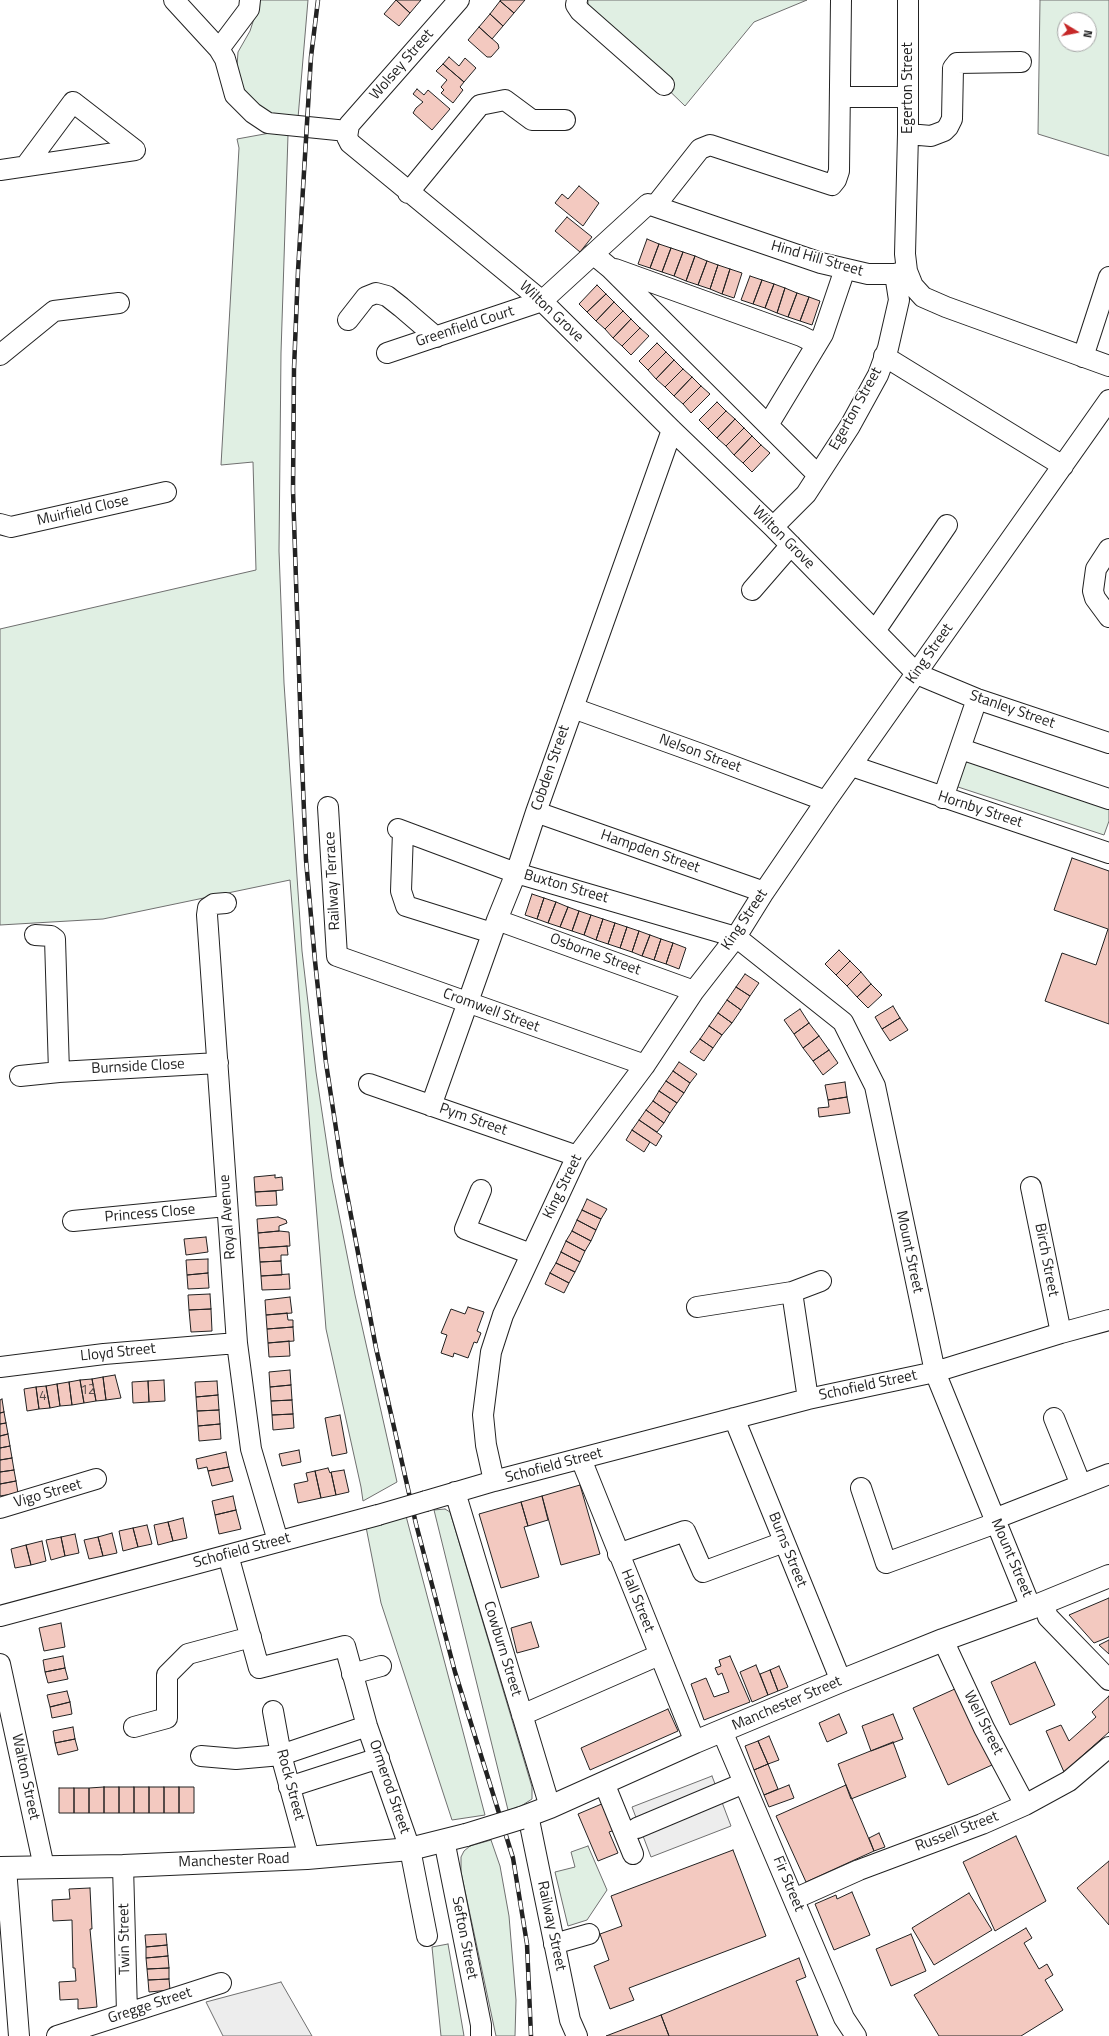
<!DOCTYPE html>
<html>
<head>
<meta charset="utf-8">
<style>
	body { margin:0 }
	#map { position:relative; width:1109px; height:2036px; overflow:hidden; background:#fff; font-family:"Titillium Web",sans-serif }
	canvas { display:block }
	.north { position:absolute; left:1057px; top:12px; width:40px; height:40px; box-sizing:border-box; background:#fff; border:1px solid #a7a7a7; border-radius:50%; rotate:100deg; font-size:11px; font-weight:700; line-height:16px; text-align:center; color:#222 }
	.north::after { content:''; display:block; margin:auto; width:14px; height:18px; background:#c62828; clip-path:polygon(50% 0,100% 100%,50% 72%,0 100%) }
</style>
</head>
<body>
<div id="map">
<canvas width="1109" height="2036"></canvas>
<div class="north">N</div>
</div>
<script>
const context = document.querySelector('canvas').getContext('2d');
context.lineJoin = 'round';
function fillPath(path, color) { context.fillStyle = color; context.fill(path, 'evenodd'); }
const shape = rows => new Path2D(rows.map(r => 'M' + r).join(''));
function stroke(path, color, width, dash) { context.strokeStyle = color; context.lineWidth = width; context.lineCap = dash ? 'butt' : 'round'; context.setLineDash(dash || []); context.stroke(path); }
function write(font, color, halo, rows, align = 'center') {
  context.font = font + ' "Titillium Web",sans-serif'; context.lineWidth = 3; context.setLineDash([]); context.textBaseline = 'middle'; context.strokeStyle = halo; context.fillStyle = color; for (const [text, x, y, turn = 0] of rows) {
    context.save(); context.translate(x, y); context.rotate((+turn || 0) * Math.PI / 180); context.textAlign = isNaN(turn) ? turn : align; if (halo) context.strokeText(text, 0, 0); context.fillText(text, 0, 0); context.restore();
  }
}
const green = shape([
	[260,0,308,0,298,118,274,116,252,103,240,82,237,66,238,52,250,31,260,0],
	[588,0,807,0,754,22,685,106,588,12,588,0],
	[1040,0,1109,0,1109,156,1038,134,1040,0],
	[1065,20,1089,20,1089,44,1065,44,1065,20],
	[270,133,288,135,281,353,279,551,284,683,302,951,316,1072,332,1179,355,1295,397,1482,363,1501,361,1487,326,1329,290,880,103,919,0,925,0,629,256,570,253,462,221,465,239,148,237,139,270,133],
	[972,760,1109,805,1109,821,1104,835,952,785,959,768,966,762,972,760],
	[445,1509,450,1512,532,1787,532,1799,518,1808,508,1810,434,1510,445,1509],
	[406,1516,485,1815,452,1820,381,1603,366,1527,406,1516],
	[491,1840,500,1866,509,1916,516,2000,515,2036,496,2036,461,1872,461,1857,464,1851,470,1846,491,1840],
	[588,1846,607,1890,587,1920,568,1926,555,1872,575,1867,571,1852,588,1846],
	[448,1944,457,1995,464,2036,441,2036,432,1947,448,1944]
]);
fillPath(green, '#e0efe3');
stroke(green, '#6f6f6f', 1);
const parking = shape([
	[712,1776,731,1826,651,1857,632,1807,712,1776],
	[281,1982,312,2036,223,2036,206,2002,281,1982]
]);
fillPath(parking, '#ededed');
stroke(parking, '#6f6f6f', 1);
const building = shape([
	[396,0,410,13,399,26,384,14,396,0],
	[396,0,421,0,410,13,396,0],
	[501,0,525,0,514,13,500,1,501,0],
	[500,1,514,13,503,26,490,14,500,1],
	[490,14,503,26,492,39,479,27,490,14],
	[479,27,498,44,499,48,491,57,487,57,468,40,479,27],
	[449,57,459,66,465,58,476,68,464,82,443,64,449,57],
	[443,64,464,82,460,87,463,90,453,103,441,93,444,90,441,87,447,80,436,71,443,64],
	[417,89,424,95,428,90,450,109,432,130,413,113,416,108,423,102,413,94,417,89],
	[579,186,599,203,583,226,555,203,562,194,568,199,579,186],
	[567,217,592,237,580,252,555,231,567,217],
	[647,239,659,244,650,268,638,264,647,239],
	[659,244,671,248,662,272,650,268,659,244],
	[671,248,683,252,674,276,662,272,671,248],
	[683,252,695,256,686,281,674,276,683,252],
	[695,256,707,261,698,285,686,281,695,256],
	[707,261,718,265,710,289,698,285,707,261],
	[718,265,730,269,722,294,710,289,718,265],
	[730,269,742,273,734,298,722,294,730,269],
	[750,276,762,280,753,304,741,300,750,276],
	[762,280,774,284,765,308,753,304,762,280],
	[774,284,785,288,777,313,765,308,774,284],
	[597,285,606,294,587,312,579,304,597,285],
	[785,288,797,293,788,317,777,313,785,288],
	[797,293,809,297,800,321,788,317,797,293],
	[606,294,614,302,596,321,587,312,606,294],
	[809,297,820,301,812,325,800,321,809,297],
	[614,302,623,311,605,329,596,321,614,302],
	[623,311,631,319,613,338,605,329,623,311],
	[631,319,640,328,622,346,613,338,631,319],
	[640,328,649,336,631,355,622,346,640,328],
	[657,343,666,352,648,370,639,361,657,343],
	[666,352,674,360,656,379,648,370,666,352],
	[674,360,683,369,665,387,656,379,674,360],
	[683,369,692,377,674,396,665,387,683,369],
	[692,377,701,386,683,404,674,396,692,377],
	[701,386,710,394,691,413,683,404,701,386],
	[717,402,726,411,708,429,699,420,717,402],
	[726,411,735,419,717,438,708,429,726,411],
	[735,419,744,428,726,446,717,438,735,419],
	[744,428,752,436,734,455,726,446,744,428],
	[752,436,761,445,743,463,734,455,752,436],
	[761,445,770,453,752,472,743,463,761,445],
	[1072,858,1109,871,1109,1024,1045,1001,1062,953,1096,965,1108,929,1054,910,1072,858],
	[532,894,544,898,537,919,525,915,532,894],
	[544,898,556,902,548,923,537,919,544,898],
	[556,902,568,907,560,927,548,923,556,902],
	[568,907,579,911,572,931,560,927,568,907],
	[579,911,591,915,584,935,572,931,579,911],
	[591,915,603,919,596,940,584,935,591,915],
	[603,919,615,923,608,944,596,940,603,919],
	[615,923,627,927,620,948,608,944,615,923],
	[627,927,639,931,632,952,620,948,627,927],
	[639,931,650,935,642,956,632,952,639,931],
	[650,935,661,939,654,960,642,956,650,935],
	[661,939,673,943,666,964,654,960,661,939],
	[673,943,686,948,679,969,666,964,673,943],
	[839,950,850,961,836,975,825,964,839,950],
	[850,961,861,972,847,986,836,975,850,961],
	[861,972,871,984,857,997,847,986,861,972],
	[745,974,759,983,750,996,736,987,745,974],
	[871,984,882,995,868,1008,857,997,871,984],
	[736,987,750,996,741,1010,727,1000,736,987],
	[727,1000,741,1010,732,1023,718,1013,727,1000],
	[893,1006,900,1018,882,1029,875,1017,893,1006],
	[800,1009,809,1023,794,1034,784,1020,800,1009],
	[718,1013,732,1023,722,1035,709,1026,718,1013],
	[900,1018,908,1030,890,1041,882,1029,900,1018],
	[809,1023,819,1036,803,1048,794,1034,809,1023],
	[709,1026,722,1035,713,1048,700,1039,709,1026],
	[819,1036,829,1050,813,1061,803,1048,819,1036],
	[700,1039,713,1048,704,1061,690,1052,700,1039],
	[829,1050,838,1063,823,1075,813,1061,829,1050],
	[679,1062,697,1074,690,1083,673,1071,679,1062],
	[673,1071,690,1083,684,1093,666,1081,673,1071],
	[666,1081,684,1093,677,1103,659,1091,666,1081],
	[845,1082,847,1097,828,1100,825,1085,845,1082],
	[659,1091,677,1103,670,1113,653,1101,659,1091],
	[847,1097,850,1113,819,1117,818,1108,829,1107,828,1100,847,1097],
	[653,1101,670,1113,664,1123,646,1110,653,1101],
	[646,1110,664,1123,657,1132,639,1120,646,1110],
	[639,1120,662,1136,656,1146,632,1130,639,1120],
	[632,1130,650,1142,644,1152,626,1140,632,1130],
	[275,1175,275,1178,282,1177,283,1190,255,1192,254,1177,275,1175],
	[276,1191,277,1205,256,1206,255,1192,276,1191],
	[587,1199,607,1209,601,1219,582,1210,587,1199],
	[582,1210,601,1219,596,1230,577,1220,582,1210],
	[278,1217,286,1220,287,1223,279,1226,279,1231,258,1233,257,1219,278,1217],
	[577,1220,596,1230,591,1241,572,1231,577,1220],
	[279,1231,289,1232,290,1246,259,1248,258,1233,279,1231],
	[572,1231,591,1241,585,1251,566,1241,572,1231],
	[206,1237,208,1252,186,1255,184,1239,206,1237],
	[566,1241,585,1251,580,1262,561,1252,566,1241],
	[287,1246,288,1255,281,1255,281,1261,260,1262,259,1248,287,1246],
	[561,1252,580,1262,575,1272,556,1263,561,1252],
	[208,1259,208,1273,187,1275,186,1260,208,1259],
	[281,1261,282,1275,261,1276,260,1262,281,1261],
	[556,1263,575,1272,569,1283,550,1273,556,1263],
	[208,1273,209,1288,188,1289,187,1275,208,1273],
	[550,1273,569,1283,564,1293,545,1284,550,1273],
	[289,1274,290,1289,262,1290,261,1276,289,1274],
	[210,1294,211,1309,189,1310,188,1295,210,1294],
	[290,1297,292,1313,266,1315,265,1300,290,1297],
	[468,1307,484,1312,477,1331,481,1333,477,1343,474,1342,468,1358,454,1353,453,1357,441,1353,447,1335,441,1333,451,1309,465,1314,468,1307],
	[211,1309,212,1331,191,1332,189,1310,211,1309],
	[287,1313,288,1320,293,1320,293,1327,267,1329,266,1315,287,1313],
	[293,1327,294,1341,268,1343,267,1329,293,1327],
	[289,1341,290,1356,269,1357,268,1343,289,1341],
	[290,1370,291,1385,270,1387,269,1372,290,1370],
	[115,1375,121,1398,106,1400,103,1377,115,1375],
	[103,1377,106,1400,96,1401,92,1379,103,1377],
	[92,1379,96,1401,84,1403,80,1380,92,1379],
	[80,1380,84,1403,72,1405,69,1382,80,1380],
	[164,1380,165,1401,149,1402,148,1381,164,1380],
	[148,1381,149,1402,133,1403,132,1382,148,1381],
	[217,1381,218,1395,196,1397,195,1382,217,1381],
	[69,1382,72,1405,60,1406,57,1384,69,1382],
	[57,1384,60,1406,50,1408,46,1386,57,1384],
	[291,1385,292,1400,271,1401,270,1387,291,1385],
	[46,1386,50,1408,39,1409,36,1387,46,1386],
	[36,1387,39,1409,27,1411,24,1389,36,1387],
	[218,1395,219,1410,197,1411,196,1397,218,1395],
	[2,1399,4,1412,0,1413,0,1400,2,1399],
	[292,1400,293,1414,272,1415,271,1401,292,1400],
	[219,1410,220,1424,198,1426,197,1411,219,1410],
	[4,1412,6,1423,0,1424,0,1413,4,1412],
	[293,1414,294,1428,273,1430,272,1415,293,1414],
	[340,1415,347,1453,332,1456,325,1418,340,1415],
	[6,1423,8,1434,0,1436,0,1424,6,1423],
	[220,1424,221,1439,199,1441,198,1426,220,1424],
	[8,1434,10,1446,0,1448,0,1436,8,1434],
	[10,1446,12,1458,0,1460,0,1448,10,1446],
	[299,1450,301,1462,282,1466,279,1454,299,1450],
	[226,1452,229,1467,208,1471,207,1467,198,1469,196,1459,226,1452],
	[12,1458,14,1470,0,1472,0,1460,12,1458],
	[229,1467,233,1481,212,1486,208,1471,229,1467],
	[328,1468,330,1473,331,1472,336,1495,321,1498,315,1471,328,1468],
	[14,1470,16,1481,0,1484,0,1472,14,1470],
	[344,1470,349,1492,336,1495,331,1472,344,1470],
	[315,1471,321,1498,298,1503,294,1484,308,1481,306,1473,315,1471],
	[16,1481,18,1493,0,1496,0,1484,16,1481],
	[580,1485,600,1554,561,1565,542,1496,580,1485],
	[233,1496,236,1510,215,1515,212,1501,233,1496],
	[542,1496,548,1520,528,1526,521,1502,542,1496],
	[521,1502,528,1526,524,1527,539,1577,501,1588,479,1514,521,1502],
	[236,1510,241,1529,219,1534,215,1515,236,1510],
	[183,1518,187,1538,173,1541,168,1522,183,1518],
	[168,1522,173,1541,158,1545,154,1525,168,1522],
	[147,1525,152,1544,138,1547,133,1528,147,1525],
	[133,1528,138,1547,123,1551,119,1531,133,1528],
	[112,1533,117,1553,103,1556,98,1537,112,1533],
	[75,1534,79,1553,65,1556,61,1537,75,1534],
	[61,1537,65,1556,51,1560,46,1540,61,1537],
	[98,1537,103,1556,89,1559,84,1540,98,1537],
	[42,1541,46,1561,31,1565,26,1545,42,1541],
	[26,1545,31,1565,15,1568,11,1549,26,1545],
	[1109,1598,1109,1637,1094,1643,1069,1615,1109,1598],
	[531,1622,539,1647,517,1653,511,1628,531,1622],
	[61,1623,65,1647,44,1651,39,1628,61,1623],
	[1109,1640,1109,1654,1099,1645,1109,1640],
	[63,1656,65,1668,45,1672,43,1660,63,1656],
	[730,1656,750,1702,704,1720,691,1684,706,1678,714,1697,729,1692,722,1673,718,1675,715,1668,721,1666,719,1660,730,1656],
	[1035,1662,1055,1705,1010,1725,991,1682,1035,1662],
	[756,1665,768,1695,752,1702,740,1672,756,1665],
	[779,1666,788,1687,778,1691,770,1670,779,1666],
	[65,1668,68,1679,48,1683,45,1672,65,1668],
	[770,1670,778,1691,768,1695,760,1674,770,1670],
	[957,1688,992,1765,948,1785,913,1708,957,1688],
	[67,1691,70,1702,50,1707,47,1695,67,1691],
	[1109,1696,1109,1732,1064,1772,1046,1731,1061,1725,1069,1741,1096,1717,1092,1712,1109,1696],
	[70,1702,72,1714,52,1718,50,1707,70,1702],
	[668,1709,678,1731,590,1770,581,1748,668,1709],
	[839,1714,847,1733,827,1742,819,1723,839,1714],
	[893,1714,903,1739,871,1751,862,1726,893,1714],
	[73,1727,75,1739,55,1743,53,1731,73,1727],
	[769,1736,779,1760,768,1764,758,1741,769,1736],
	[75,1739,78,1750,58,1755,55,1743,75,1739],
	[758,1741,768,1764,754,1770,745,1746,758,1741],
	[893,1742,906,1777,851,1799,838,1764,893,1742],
	[768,1764,778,1789,764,1795,754,1770,768,1764],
	[789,1785,794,1798,769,1807,764,1795,789,1785],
	[846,1785,874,1851,806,1882,776,1816,846,1785],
	[104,1787,104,1813,89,1813,89,1788,104,1787],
	[104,1787,119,1787,119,1813,104,1813,104,1787],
	[119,1787,134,1787,134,1813,119,1813,119,1787],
	[134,1787,149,1787,149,1813,134,1813,134,1787],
	[149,1787,164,1787,164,1813,149,1813,149,1787],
	[164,1787,179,1787,179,1813,164,1813,164,1787],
	[179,1787,194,1787,194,1813,179,1813,179,1787],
	[59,1788,74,1788,74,1813,59,1813,59,1788],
	[74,1788,89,1788,89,1813,74,1813,74,1788],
	[604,1803,615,1830,609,1832,618,1853,598,1861,578,1814,604,1803],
	[879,1833,885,1847,874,1851,869,1838,879,1833],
	[1016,1836,1046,1901,995,1931,963,1862,1016,1836],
	[733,1850,766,1936,629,1988,634,2000,610,2009,594,1966,609,1960,600,1934,622,1926,611,1896,733,1850],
	[1109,1861,1109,1925,1077,1888,1109,1861],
	[90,1888,92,1929,90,1929,97,2007,78,2009,78,1999,60,2000,59,1982,76,1981,75,1968,73,1968,72,1920,53,1921,52,1900,70,1899,69,1889,90,1888],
	[852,1892,870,1935,834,1950,815,1904,836,1895,837,1899,852,1892],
	[969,1893,992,1930,934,1965,912,1928,969,1893],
	[1026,1928,1032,1938,1024,1943,1039,1969,1047,1964,1053,1975,1045,1980,1063,2010,1021,2036,939,2036,914,1995,1026,1928],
	[166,1934,167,1945,146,1947,145,1935,166,1934],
	[911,1934,926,1971,891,1986,876,1949,911,1934],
	[167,1945,168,1956,146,1958,146,1947,167,1945],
	[168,1956,169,1968,147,1969,146,1958,168,1956],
	[799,1958,806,1977,796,1981,818,2036,669,2036,661,2015,799,1958],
	[169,1968,169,1979,148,1980,147,1969,169,1968],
	[169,1979,170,1990,149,1992,148,1980,169,1979],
	[661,2015,669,2036,606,2036,661,2015]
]);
fillPath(building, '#f3c9c0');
stroke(building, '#222', 1);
const minor = shape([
	[174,0,219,49,225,59,235,95,253,113,268,123,347,131],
	[459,0,349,125,347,137,350,143,542,301,672,430,773,527,917,674,977,699,1109,743],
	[577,0,576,5,580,11,664,85],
	[908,0,908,134,905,254,907,271,913,286,923,297,946,307,1109,366],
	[219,49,249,9,250,0],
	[840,97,908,97],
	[908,134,931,136,944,131,948,127,952,119,953,68,957,63,1021,62],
	[0,170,135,150,73,102,27,164],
	[408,193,480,105,505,100,532,120,565,120],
	[655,206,700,149,710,145,832,185,836,180,839,171,841,0],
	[593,254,610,268,818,475],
	[615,269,801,336,817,344],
	[348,320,366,297,376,293,387,296,401,307,436,337],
	[387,353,542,301,648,204,821,263,868,274,895,274,907,271],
	[0,355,54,311,119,303],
	[884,356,1063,466],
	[1083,357,1109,277],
	[768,425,823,334,845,269],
	[0,524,11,527,166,492],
	[773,527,806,494,850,426,878,375,888,348,899,300,895,274],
	[1109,549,1096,569,1093,591,1095,598,1109,617],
	[752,590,791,545],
	[875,631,947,525],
	[573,708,701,754,826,801],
	[961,749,1109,799],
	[852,766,1109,853],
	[943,798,977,699],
	[328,807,337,956,645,1065],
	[536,812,764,892],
	[398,829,516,873,736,937,843,1022,875,1086,935,1372,1031,1608],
	[403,831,401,891,406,906,492,933],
	[226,903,214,904,208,908,207,915,237,1343,251,1449,278,1541],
	[497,920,694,991],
	[35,935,51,936,55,939,59,1072],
	[20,1076,59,1072,218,1063],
	[369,1084,577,1156],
	[431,1106,497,920,516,873,536,812,672,430],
	[1031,1187,1061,1333],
	[481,1190,465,1229,531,1254],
	[73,1221,226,1206],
	[792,1292,808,1399],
	[697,1307,792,1292,821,1281],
	[0,1367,104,1354,237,1343],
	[734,1418,841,1681],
	[1054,1418,1081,1485],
	[581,1459,695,1742],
	[494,1481,486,1445,483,1415,491,1352,503,1315,577,1156,645,1065,694,991,736,937,764,892,826,801,1109,400],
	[861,1488,886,1563,996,1523],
	[455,1492,550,1807],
	[426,1501,494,1481,808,1399,935,1372,1061,1333,1109,1320],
	[0,1508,96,1479],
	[994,1519,1109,1474],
	[618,1554,685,1531,703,1572,784,1542],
	[228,1555,259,1668,345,1646,367,1726,410,1849,427,1936],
	[1043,1603,1048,1617,1109,1680],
	[0,1616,378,1515],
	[943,1640,984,1728,1025,1805],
	[0,1664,44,1867],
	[352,1674,381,1666],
	[273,1711,281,1755,307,1850,307,1858],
	[522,1715,659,1655],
	[134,1727,167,1718,167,1675,188,1654,251,1637],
	[722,1731,844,2018,856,2036],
	[201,1756,236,1759,281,1755,367,1726],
	[604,1783,633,1854],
	[289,1787,379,1758],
	[528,1815,570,2020,577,2036],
	[637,1828,744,1783],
	[444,1840,481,2025,481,2036],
	[123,1866,127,2013],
	[6,1868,19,2036],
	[794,1899,859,1870,982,1824,1025,1805,1069,1781,1109,1747],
	[554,1944,589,1934],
	[57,2036,221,1983]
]);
const major = shape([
	[521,1818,550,1807,695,1742,841,1681,943,1640,1031,1608,1109,1576],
	[0,1868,123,1866,307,1858,410,1849,466,1835]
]);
stroke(minor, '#222', 22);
stroke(major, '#222', 24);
stroke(minor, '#fff', 20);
stroke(major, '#fff', 22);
const rail = shape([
	[318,0,311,57,298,271,294,369,293,490,302,762,306,860,315,961,326,1063,342,1168,376,1348,416,1524,455,1672,513,1858,527,1944,531,2036]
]);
stroke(rail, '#222', 4.5);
stroke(rail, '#fff', 3, [9]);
const minorBridge = shape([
	[378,1515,426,1501]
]);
const majorBridge = shape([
	[466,1835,521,1818]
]);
stroke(minorBridge, '#222', 22, []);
stroke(majorBridge, '#222', 24, []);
stroke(minorBridge, '#fff', 20);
stroke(majorBridge, '#fff', 22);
write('13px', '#564c4a', null, [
	["12",88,1391],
	["4",43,1397]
]);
write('15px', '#222', '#fff', [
	["Wolsey Street",402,65,-49],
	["Egerton Street",908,88,-90],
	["Hind Hill Street",817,259,16],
	["Wilton Grove",551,312,43],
	["Greenfield Court",465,327,-18],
	["Egerton Street",856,409,-61],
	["Muirfield Close",83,511,-13],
	["Wilton Grove",783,538,45],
	["King Street",930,654,-55],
	["Stanley Street",1012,710,19],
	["Nelson Street",700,754,20],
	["Cobden Street",551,768,-71],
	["Hornby Street",980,810,18],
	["Hampden Street",650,852,19],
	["Railway Terrace",333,881,-93],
	["Buxton Street",566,887,16],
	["King Street",745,920,-56],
	["Osborne Street",595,955,20],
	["Cromwell Street",491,1011,20],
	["Burnside Close",138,1067,-3],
	["Pym Street",473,1120,19],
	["King Street",563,1187,-64],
	["Princess Close",150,1214,-5],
	["Royal Avenue",228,1217,-94],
	["Mount Street",909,1252,78],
	["Birch Street",1046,1260,79],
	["Lloyd Street",118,1353,-6],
	["Schofield Street",868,1386,-12],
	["Schofield Street",554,1466,-15],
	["Vigo Street",48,1494,-16],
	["Burns Street",787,1550,68],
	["Schofield Street",242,1551,-15],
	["Mount Street",1011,1558,67],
	["Hall Street",637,1601,68],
	["Cowburn Street",502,1649,73],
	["Manchester Street",787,1704,-23],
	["Well Street",983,1723,63],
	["Walton Street",25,1777,78],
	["Rock Street",290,1785,75],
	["Ormerod Street",389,1787,71],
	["Russell Street",957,1832,-21],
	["Manchester Road",234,1861,-2],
	["Fir Street",788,1884,67],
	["Railway Street",551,1926,78],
	["Sefton Street",464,1938,79],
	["Twin Street",125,1939,-91],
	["Gregge Street",150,2006,-18]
]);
</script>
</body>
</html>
